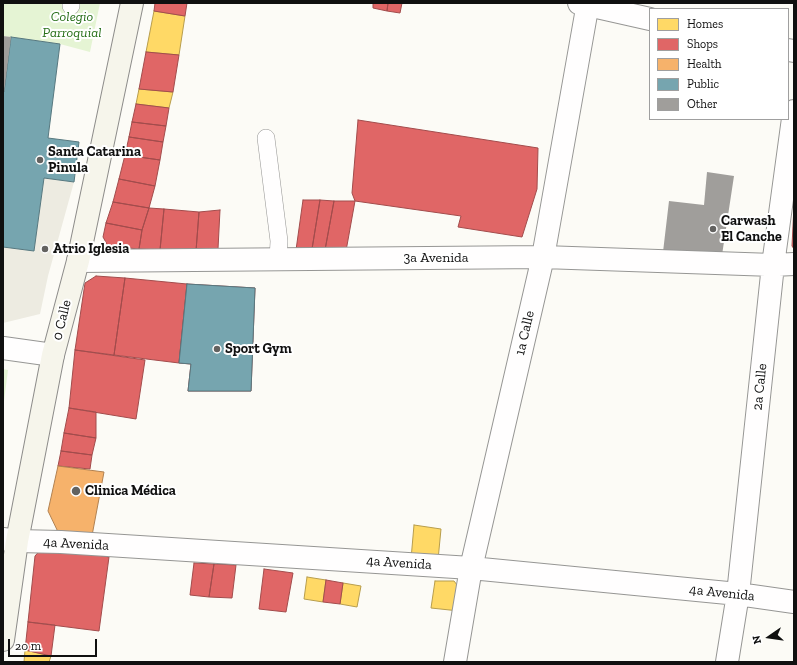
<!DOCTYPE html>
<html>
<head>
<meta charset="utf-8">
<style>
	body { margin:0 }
	#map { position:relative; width:797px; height:665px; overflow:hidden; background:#fcfbf6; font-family:"Zilla Slab",serif }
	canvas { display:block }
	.frame { position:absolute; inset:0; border:4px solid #101010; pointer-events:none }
	.legend { position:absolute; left:649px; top:8px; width:140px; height:112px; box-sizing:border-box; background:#fff; border:1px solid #9f9f9f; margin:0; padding:5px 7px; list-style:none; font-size:12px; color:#101010 }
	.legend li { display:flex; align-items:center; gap:8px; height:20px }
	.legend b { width:20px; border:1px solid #9f9f9f }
	.north { position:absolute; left:749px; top:617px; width:40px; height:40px; -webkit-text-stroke:3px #fff; paint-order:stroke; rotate:257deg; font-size:11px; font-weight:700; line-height:16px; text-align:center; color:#101010 }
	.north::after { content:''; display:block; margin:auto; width:14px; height:18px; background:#101010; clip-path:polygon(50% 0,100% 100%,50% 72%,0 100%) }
	.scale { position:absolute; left:8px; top:639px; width:89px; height:18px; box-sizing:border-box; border:2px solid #101010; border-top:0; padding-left:5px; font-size:12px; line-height:14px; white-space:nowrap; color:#101010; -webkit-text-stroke:3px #fff; paint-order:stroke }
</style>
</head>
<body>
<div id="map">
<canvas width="797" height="665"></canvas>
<div class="frame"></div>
<ul class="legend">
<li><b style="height:11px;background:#ffd966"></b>Homes</li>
<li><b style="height:11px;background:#e06666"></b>Shops</li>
<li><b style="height:11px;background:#f6b26b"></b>Health</li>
<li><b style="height:11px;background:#76a5af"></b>Public</li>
<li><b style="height:11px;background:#a09e9b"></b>Other</li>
</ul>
<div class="north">N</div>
<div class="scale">20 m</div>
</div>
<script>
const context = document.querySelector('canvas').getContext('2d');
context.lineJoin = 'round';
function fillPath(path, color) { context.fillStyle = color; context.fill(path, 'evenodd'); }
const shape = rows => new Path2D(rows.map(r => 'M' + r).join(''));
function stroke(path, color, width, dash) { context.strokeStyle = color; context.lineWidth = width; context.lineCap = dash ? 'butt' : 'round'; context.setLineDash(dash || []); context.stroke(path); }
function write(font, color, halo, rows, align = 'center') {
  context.font = font + ' "Zilla Slab",serif'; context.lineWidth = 4; context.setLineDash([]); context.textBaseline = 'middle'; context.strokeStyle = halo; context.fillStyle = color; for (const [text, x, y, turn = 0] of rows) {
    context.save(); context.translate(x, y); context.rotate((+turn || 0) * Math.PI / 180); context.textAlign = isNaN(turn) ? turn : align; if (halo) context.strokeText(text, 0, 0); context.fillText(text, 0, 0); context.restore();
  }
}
fillPath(shape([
	[3,3,100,3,90,52,60,44,3,36],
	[3,369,8,370,3,409]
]), '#e5f4d4');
fillPath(shape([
	[44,178,74,182,48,276,40,314,3,323,3,247,34,251]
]), '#edebe1');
const homes = shape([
	[154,11,185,16,179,55,146,52,154,11],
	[139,89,173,92,169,108,136,104,139,89],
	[414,525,441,529,438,560,411,559,414,525],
	[307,577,326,580,323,602,304,599,307,577],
	[435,581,454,581,461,590,459,611,431,608,435,581],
	[343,583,361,586,357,607,340,604,343,583],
	[25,650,51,656,49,662,24,662,25,650]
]);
fillPath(homes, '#ffd966');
stroke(homes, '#b79d4c', 1);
const shops = shape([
	[155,3,187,3,185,16,154,11,155,3],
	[373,3,388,3,387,11,373,8,373,3],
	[388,3,402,3,400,13,387,11,388,3],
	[146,52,179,55,173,92,139,89,146,52],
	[136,104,169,108,166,126,132,122,136,104],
	[358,120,538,148,537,189,522,237,458,227,461,216,355,201,352,193,358,120],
	[132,122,166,126,163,142,129,137,132,122],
	[129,137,163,142,160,160,125,155,129,137],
	[125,155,160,160,155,186,119,179,125,155],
	[119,179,155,186,149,208,113,202,119,179],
	[303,200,320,200,312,249,296,250,303,200],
	[320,200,334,201,325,250,312,249,320,200],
	[334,201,355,201,346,251,325,250,334,201],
	[113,202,149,208,142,230,106,223,113,202],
	[794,206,794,249,792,246,794,206],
	[149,208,164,209,160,250,139,249,142,230,149,208],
	[164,209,199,212,196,251,160,250,164,209],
	[220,210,218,249,196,251,199,212,220,210],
	[106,223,142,230,139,249,108,246,103,237,106,223],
	[96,276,125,278,114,355,75,350,85,283,96,276],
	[125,278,187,284,179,363,114,355,125,278],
	[187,284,255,288,251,391,188,391,191,364,179,363,187,284],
	[75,350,145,360,136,419,69,408,75,350],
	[69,408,96,412,96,438,64,433,69,408],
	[64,433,96,438,92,455,61,451,64,433],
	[61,451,92,455,90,469,58,466,61,451],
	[44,546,109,557,99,631,28,622,35,556,44,546],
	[194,563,214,564,209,597,190,595,194,563],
	[214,564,236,565,232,598,209,597,214,564],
	[264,569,293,573,286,612,259,609,264,569],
	[326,580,343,583,340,604,323,602,326,580],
	[28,622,55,625,51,656,25,650,28,622]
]);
fillPath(shops, '#e06666');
stroke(shops, '#a24c4c', 1);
const health = shape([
	[58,466,104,472,91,541,60,536,48,511,58,466]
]);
fillPath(health, '#f6b26b');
stroke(health, '#b18150', 1);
const public = shape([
	[11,37,60,44,48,138,79,142,74,182,44,178,34,251,3,247,3,92,4,92,11,37],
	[187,284,255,288,251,391,188,391,191,364,179,363,187,284]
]);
fillPath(public, '#76a5af');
stroke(public, '#57787f', 1);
fillPath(shape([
	[3,36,11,37,4,92,3,92],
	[707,172,734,176,722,255,663,252,669,201,704,205]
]), '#a09e9b');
const lane = shape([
	[71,6,71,3],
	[266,138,279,241,278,260]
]);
const street = shape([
	[579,3,650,19],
	[788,50,794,51],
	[78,261,543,257,773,265,794,264],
	[3,348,53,355],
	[3,539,17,541,61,542,92,544,471,568,738,594,794,602],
	[455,662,471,568,543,257,588,3],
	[727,662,738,594,773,265,794,111]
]);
const secondary = shape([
	[3,640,17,541,53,355,78,261,132,3]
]);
stroke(lane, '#969694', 18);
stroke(street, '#969694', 24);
stroke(secondary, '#8d8c8a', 24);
stroke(lane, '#fffefe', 17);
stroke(street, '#fffefe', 22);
stroke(secondary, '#f6f5eb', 22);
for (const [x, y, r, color] of [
	[40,160,4,"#636260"],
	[713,229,4,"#636260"],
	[45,249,4,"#636260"],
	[217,349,4,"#636260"],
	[76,491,5,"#636260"]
]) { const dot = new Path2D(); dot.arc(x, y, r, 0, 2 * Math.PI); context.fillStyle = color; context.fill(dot); stroke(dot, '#fff', 1.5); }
write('italic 14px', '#276f19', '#fff', [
	["Colegio",72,17],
	["Parroquial",72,33]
]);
write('bold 14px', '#101010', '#fff', [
	["Santa Catarina",48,152],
	["Pinula",48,168],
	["Carwash",721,221],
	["El Canche",721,237],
	["Atrio Iglesia",53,249],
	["Sport Gym",225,349],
	["Clinica Médica",85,491]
], 'left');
write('14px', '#101010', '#fff', [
	["3a Avenida",436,258],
	["0 Calle",62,320,-76],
	["1a Calle",525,333,-77],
	["2a Calle",760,387,-84],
	["4a Avenida",76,544,3],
	["4a Avenida",399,563,4],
	["4a Avenida",722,593,6]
]);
</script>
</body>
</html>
